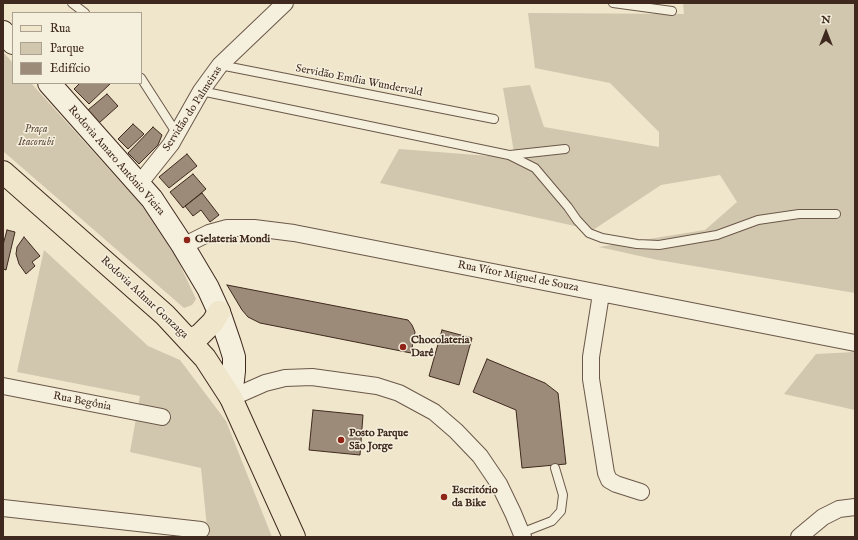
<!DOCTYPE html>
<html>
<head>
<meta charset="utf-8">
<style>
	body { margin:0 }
	#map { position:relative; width:858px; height:540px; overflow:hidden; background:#efe6cb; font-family:"IM FELL English",serif }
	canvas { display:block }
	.frame { position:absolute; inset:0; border:4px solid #3f291e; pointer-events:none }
	.legend { position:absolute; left:12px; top:12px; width:130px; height:72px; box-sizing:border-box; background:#f5efdd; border:1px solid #aca091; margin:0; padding:5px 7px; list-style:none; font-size:12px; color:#3f291e }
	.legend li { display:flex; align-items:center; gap:8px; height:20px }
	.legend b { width:20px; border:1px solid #aca091 }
	.north { position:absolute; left:806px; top:12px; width:40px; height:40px; -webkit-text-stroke:3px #f5efdd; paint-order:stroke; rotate:0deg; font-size:11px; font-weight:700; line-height:16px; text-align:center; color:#3f291e }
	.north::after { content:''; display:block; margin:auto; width:14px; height:18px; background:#3f291e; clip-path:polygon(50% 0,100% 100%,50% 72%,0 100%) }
</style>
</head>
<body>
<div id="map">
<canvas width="858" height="540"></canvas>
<div class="frame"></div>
<ul class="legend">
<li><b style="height:5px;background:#efe6cb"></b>Rua</li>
<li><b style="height:11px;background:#d1c6ae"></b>Parque</li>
<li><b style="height:11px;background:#9b8b78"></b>Edifício</li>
</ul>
<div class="north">N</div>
</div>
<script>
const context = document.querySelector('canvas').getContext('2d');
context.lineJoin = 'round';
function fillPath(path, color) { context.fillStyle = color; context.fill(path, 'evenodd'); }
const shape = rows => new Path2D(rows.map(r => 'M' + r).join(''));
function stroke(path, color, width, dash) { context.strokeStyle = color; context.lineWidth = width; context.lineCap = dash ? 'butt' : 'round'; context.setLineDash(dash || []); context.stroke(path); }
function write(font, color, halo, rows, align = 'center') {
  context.font = font + ' "IM FELL English",serif'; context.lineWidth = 3; context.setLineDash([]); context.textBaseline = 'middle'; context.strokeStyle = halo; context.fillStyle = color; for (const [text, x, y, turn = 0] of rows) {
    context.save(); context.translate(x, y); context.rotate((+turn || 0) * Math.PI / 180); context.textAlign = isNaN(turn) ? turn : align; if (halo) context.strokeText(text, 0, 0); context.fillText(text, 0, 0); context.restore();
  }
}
fillPath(shape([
	[683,3,855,3,855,293,658,260,599,247,705,230,737,202,720,175,661,185,593,230,380,183,399,149,515,158,503,88,530,85,544,127,659,147,659,132,610,83,535,68,528,13,684,14],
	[3,52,13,63,13,83,31,83,145,209,172,248,196,299,192,305,184,308,3,151],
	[44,250,148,346,180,360,226,421,272,537,208,537,201,468,130,452,140,396,17,372],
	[855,352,855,410,784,394,816,354]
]), '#d1c6ae');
const building = shape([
	[80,83,111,83,89,104,74,89,80,83],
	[107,94,118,106,99,123,88,110,107,94],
	[133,124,144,134,128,149,118,139,133,124],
	[153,127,162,135,158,145,139,164,128,153,153,127],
	[187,154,197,166,169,188,159,177,187,154],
	[193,174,206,189,183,208,170,192,193,174],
	[202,193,219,215,210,222,201,210,193,216,185,206,202,193],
	[7,230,15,232,6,270,3,269,3,245,7,230],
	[24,237,40,256,32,262,35,266,26,274,19,264,16,254,17,247,24,237],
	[227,285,408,320,412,325,415,332,411,353,260,323,248,317,242,310,227,285],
	[442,330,472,338,459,385,429,376,442,330],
	[487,359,545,383,558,393,566,464,522,468,516,410,473,392,487,359],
	[313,410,363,415,360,455,309,450,313,410]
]);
fillPath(building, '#9b8b78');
stroke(building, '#3f291e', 1);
const lane = shape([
	[72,3,85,13],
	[613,3,672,11],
	[220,65,494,119],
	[141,78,177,134],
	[201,91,509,155,535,168,568,207,577,220,589,233,602,238,637,244,659,245,717,235,758,220,799,214,836,214],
	[510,155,565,149],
	[521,533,552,521,561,511,563,495,555,468]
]);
const street = shape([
	[139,184,171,144,201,91,220,65,285,3],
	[183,246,209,233,227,228,254,228,294,233,855,343],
	[601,294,591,357,591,379,606,473,609,480,616,484,641,492],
	[3,386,162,417],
	[231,398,265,383,285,378,312,377,377,386,399,393,434,412,456,431,480,456,499,484,513,513,523,537],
	[3,508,201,530],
	[799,537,823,517,839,509,855,507]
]);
const secondary = shape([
	[3,32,13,43],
	[49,83,152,199,183,246,208,288,219,312,230,344,234,357,234,371,231,398]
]);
const primary = shape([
	[3,172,165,315,205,358,231,398,294,537],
	[189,341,200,335,213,322,219,312]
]);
stroke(lane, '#6b5849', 10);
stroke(street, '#6b5849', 18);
stroke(secondary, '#3f291e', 24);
stroke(primary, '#3f291e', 24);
stroke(lane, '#f5efdd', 8);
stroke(street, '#f5efdd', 16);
stroke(secondary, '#f5efdd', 22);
stroke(primary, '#efe6cb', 22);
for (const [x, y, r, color] of [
	[187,240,4,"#8f2418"],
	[403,347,4,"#8f2418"],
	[341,440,4,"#8f2418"],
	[444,497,4,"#8f2418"]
]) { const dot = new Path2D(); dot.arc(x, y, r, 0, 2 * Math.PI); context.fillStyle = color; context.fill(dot); stroke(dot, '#f5efdd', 1.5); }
write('11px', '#3f291e', '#f5efdd', [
	["Servidão Emília Wundervald",359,81,11],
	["Servidão do Palmeiras",193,109,-57],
	["Rodovia Amaro Antônio Vieira",116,161,49],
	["Rua Vítor Miguel de Souza",518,277,11],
	["Rodovia Admar Gonzaga",144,298,43],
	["Rua Begônia",82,402,11]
]);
write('italic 11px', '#645042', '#f5efdd', [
	["Praça",36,130],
	["Itacorubi",36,143]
]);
write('bold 11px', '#3f291e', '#f5efdd', [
	["Gelateria Mondi",195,240],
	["Chocolateria",411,341],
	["Darê",411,354],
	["Posto Parque",349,434],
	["São Jorge",349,447],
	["Escritório",452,491],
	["da Bike",452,504]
], 'left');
</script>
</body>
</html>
